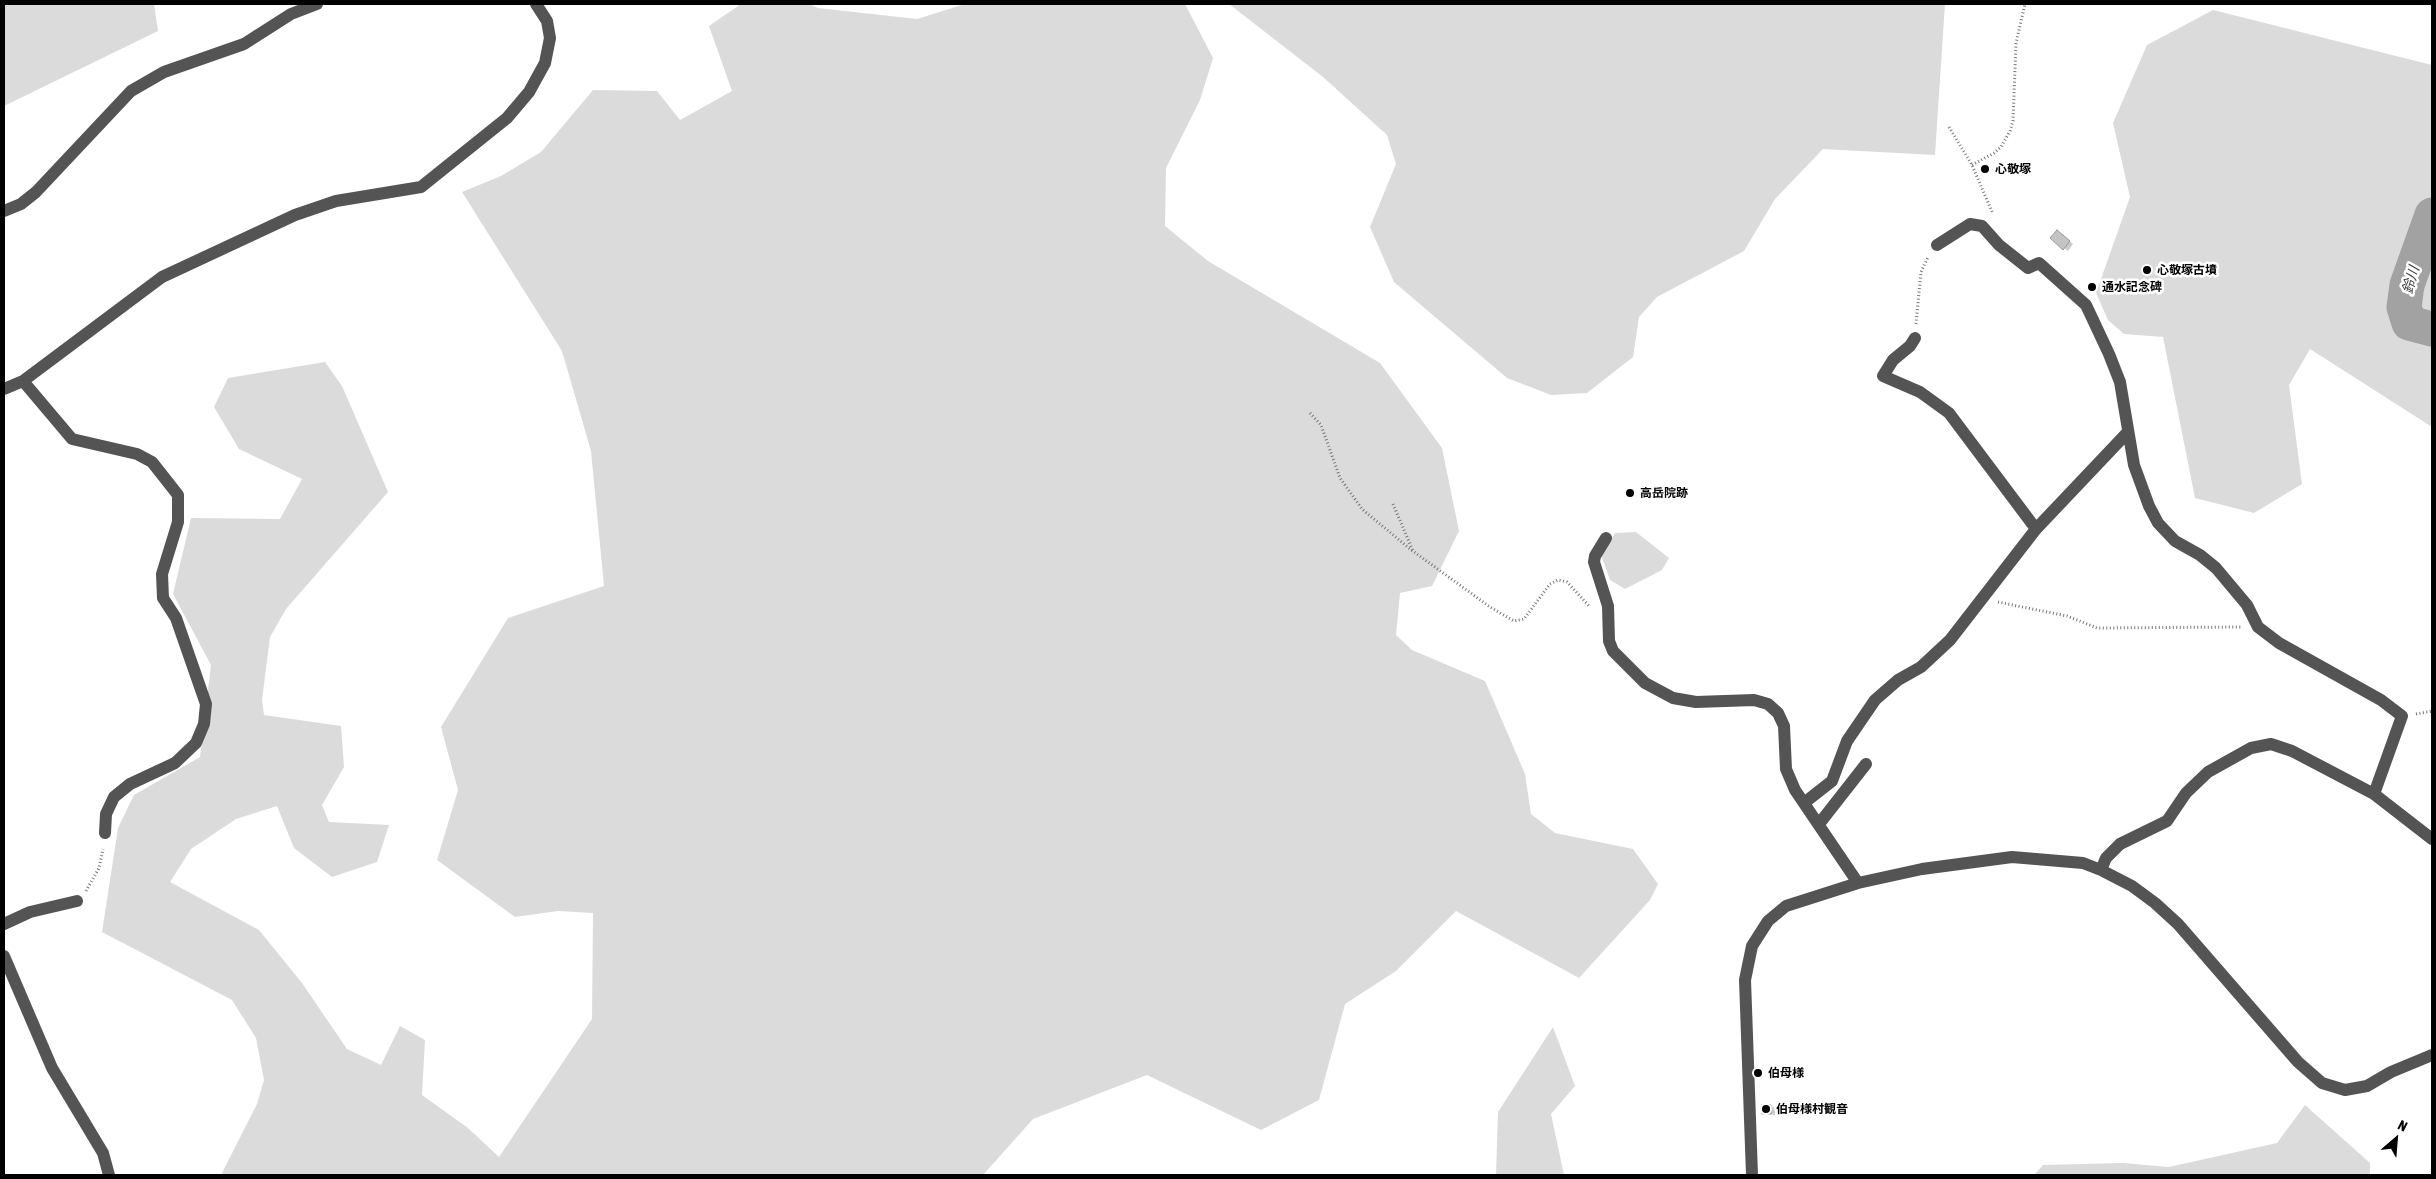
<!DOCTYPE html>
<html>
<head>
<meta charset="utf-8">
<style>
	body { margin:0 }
	#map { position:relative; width:2436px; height:1179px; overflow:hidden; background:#fff; font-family:"Asap Condensed",sans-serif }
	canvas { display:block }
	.frame { position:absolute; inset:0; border:5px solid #000; pointer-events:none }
	.north { position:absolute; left:2371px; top:1114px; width:50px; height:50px; -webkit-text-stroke:4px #fff; paint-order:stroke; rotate:27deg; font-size:14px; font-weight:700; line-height:20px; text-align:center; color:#000 }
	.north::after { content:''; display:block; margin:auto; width:18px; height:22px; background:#000; clip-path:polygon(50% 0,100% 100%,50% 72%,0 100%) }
</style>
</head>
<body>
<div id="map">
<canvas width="2436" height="1179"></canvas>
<div class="frame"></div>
<div class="north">N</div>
</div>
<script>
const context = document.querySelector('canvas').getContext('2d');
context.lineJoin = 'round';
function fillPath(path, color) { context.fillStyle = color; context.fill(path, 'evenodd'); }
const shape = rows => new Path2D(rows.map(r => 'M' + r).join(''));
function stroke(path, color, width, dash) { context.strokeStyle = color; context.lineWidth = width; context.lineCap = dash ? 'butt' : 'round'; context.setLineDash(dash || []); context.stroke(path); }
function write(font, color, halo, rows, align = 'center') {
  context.font = font + ' "Asap Condensed","Noto Sans JP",sans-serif'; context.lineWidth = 5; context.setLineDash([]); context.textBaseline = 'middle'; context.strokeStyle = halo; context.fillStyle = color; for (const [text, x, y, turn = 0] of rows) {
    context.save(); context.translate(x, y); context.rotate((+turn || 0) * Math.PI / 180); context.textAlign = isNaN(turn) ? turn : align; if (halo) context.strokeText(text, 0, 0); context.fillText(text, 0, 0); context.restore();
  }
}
fillPath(shape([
	[4,4,154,4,158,31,4,106],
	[741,4,809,4,818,8,917,19,965,4,1185,4,1213,58,1200,100,1166,168,1165,226,1208,261,1380,363,1442,448,1459,531,1432,586,1400,593,1396,635,1412,650,1485,681,1525,774,1531,814,1555,833,1633,849,1658,884,1650,900,1579,978,1456,911,1396,971,1345,1004,1319,1100,1261,1130,1147,1075,1033,1119,983,1175,221,1175,257,1104,264,1080,256,1038,232,1000,102,932,118,828,134,795,200,757,211,665,173,594,191,518,280,519,302,479,239,449,214,407,228,378,325,362,342,386,388,492,286,609,270,637,262,700,264,715,341,726,344,767,322,805,329,822,389,825,377,862,332,877,294,848,277,806,236,819,191,849,170,882,259,930,302,983,347,1049,381,1065,400,1026,425,1040,422,1095,468,1128,499,1157,592,1019,593,913,558,911,515,917,437,860,458,790,441,727,508,618,604,586,591,451,562,351,462,192,501,176,541,152,593,90,657,91,680,120,732,91,709,26],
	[1229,4,1945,4,1935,155,1823,149,1775,199,1744,251,1657,297,1639,317,1633,357,1587,393,1551,395,1507,378,1394,282,1370,227,1396,164,1387,135,1323,77],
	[2213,10,2432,65,2432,427,2310,349,2289,385,2302,484,2254,513,2195,498,2163,337,2124,334,2108,320,2096,293,2130,197,2113,123,2147,45],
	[1636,532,1669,558,1662,570,1625,589,1610,580,1601,555,1615,533],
	[1553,1027,1575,1086,1551,1114,1564,1175,1496,1175,1498,1112],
	[2305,1105,2370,1163,2370,1175,2034,1175,2043,1165,2123,1163,2169,1167,2277,1143]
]), '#dbdbdb');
fillPath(shape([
	[2061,234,2073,244,2068,251,2052,238],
	[1771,1106,1775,1108,1775,1115,1763,1113]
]), '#0003');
stroke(shape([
	[2432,215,2407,285,2404,307,2409,323,2432,329]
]), '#a2a2a2', 35);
const building = shape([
	[2057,230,2070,241,2063,250,2050,238,2057,230],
	[1762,1105,1771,1105,1771,1114,1762,1114,1762,1105]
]);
fillPath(building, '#c4c4c4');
stroke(building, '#989898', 1);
stroke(shape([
	[1949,127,1972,165,1993,214],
	[1972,165,1994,153,2001,147,2010,131,2013,121,2016,43,2025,4],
	[1916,324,1921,272,1928,257],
	[1310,413,1321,425,1340,478,1362,509,1410,549,1490,607,1514,621,1524,619,1550,584,1558,580,1567,582,1590,607],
	[1393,504,1413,551],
	[1998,602,2067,616,2097,628,2241,627],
	[2416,714,2432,711],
	[86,891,99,868,103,849]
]), '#767676', 3, [1, 2.5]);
stroke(shape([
	[4,211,21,204,36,192,131,91,164,72,244,44,291,14,317,4],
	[1937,245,1970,224,1982,226,1999,245,2028,268,2039,263,2086,305,2109,354,2120,382,2134,465,2149,506,2158,523,2175,541,2200,555,2216,568,2247,605,2258,627,2279,643,2381,700,2402,716,2374,794],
	[1915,338,1910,346,1893,360,1883,376,1920,392,1949,413,2036,529],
	[23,381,72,439,137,454,152,462,178,495,178,522,162,574,163,598,176,618,206,704,204,724,196,743,175,763,130,784,114,797,106,814,105,833],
	[4,389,23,381,162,277,295,215,336,201,421,187,507,118,529,92,545,63,550,38,547,21,536,4],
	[1606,538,1595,556,1594,562,1608,606,1609,641,1613,651,1645,683,1673,698,1696,702,1754,700,1768,704,1778,713,1784,726,1786,769,1795,790,1858,883],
	[1804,803,1832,781,1847,741,1875,700,1898,680,1921,667,1950,640,2036,529,2127,433],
	[1819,824,1866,764],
	[2101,870,2106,858,2120,844,2167,821,2186,793,2208,772,2251,748,2271,744,2292,751,2374,794,2432,839],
	[4,924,30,912,77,901],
	[4,956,52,1068,103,1153,109,1175],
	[1752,1175,1745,980,1752,946,1768,921,1786,906,1858,883,1922,869,2012,857,2083,863,2101,870,2132,886,2155,903,2178,924,2298,1062,2322,1083,2345,1090,2367,1086,2391,1072,2432,1055]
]), '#545454', 12);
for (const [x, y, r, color] of [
	[1985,169,5,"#000"],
	[2147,270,5,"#000"],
	[2092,287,5,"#000"],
	[1630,493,5,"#000"],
	[1758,1073,5,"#000"],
	[1766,1109,5,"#000"]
]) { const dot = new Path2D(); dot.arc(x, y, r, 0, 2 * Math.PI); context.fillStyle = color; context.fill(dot); stroke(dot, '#fff', 2); }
write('bold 12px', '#000', '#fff', [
	["心敬塚",1995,169],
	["心敬塚古墳",2157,270],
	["通水記念碑",2102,287],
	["高岳院跡",1640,493],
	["伯母様",1768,1073],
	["伯母様村観音",1776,1109]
], 'left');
write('italic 14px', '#434343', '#fff', [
	["鈴川",2411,280,-74]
]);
</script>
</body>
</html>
